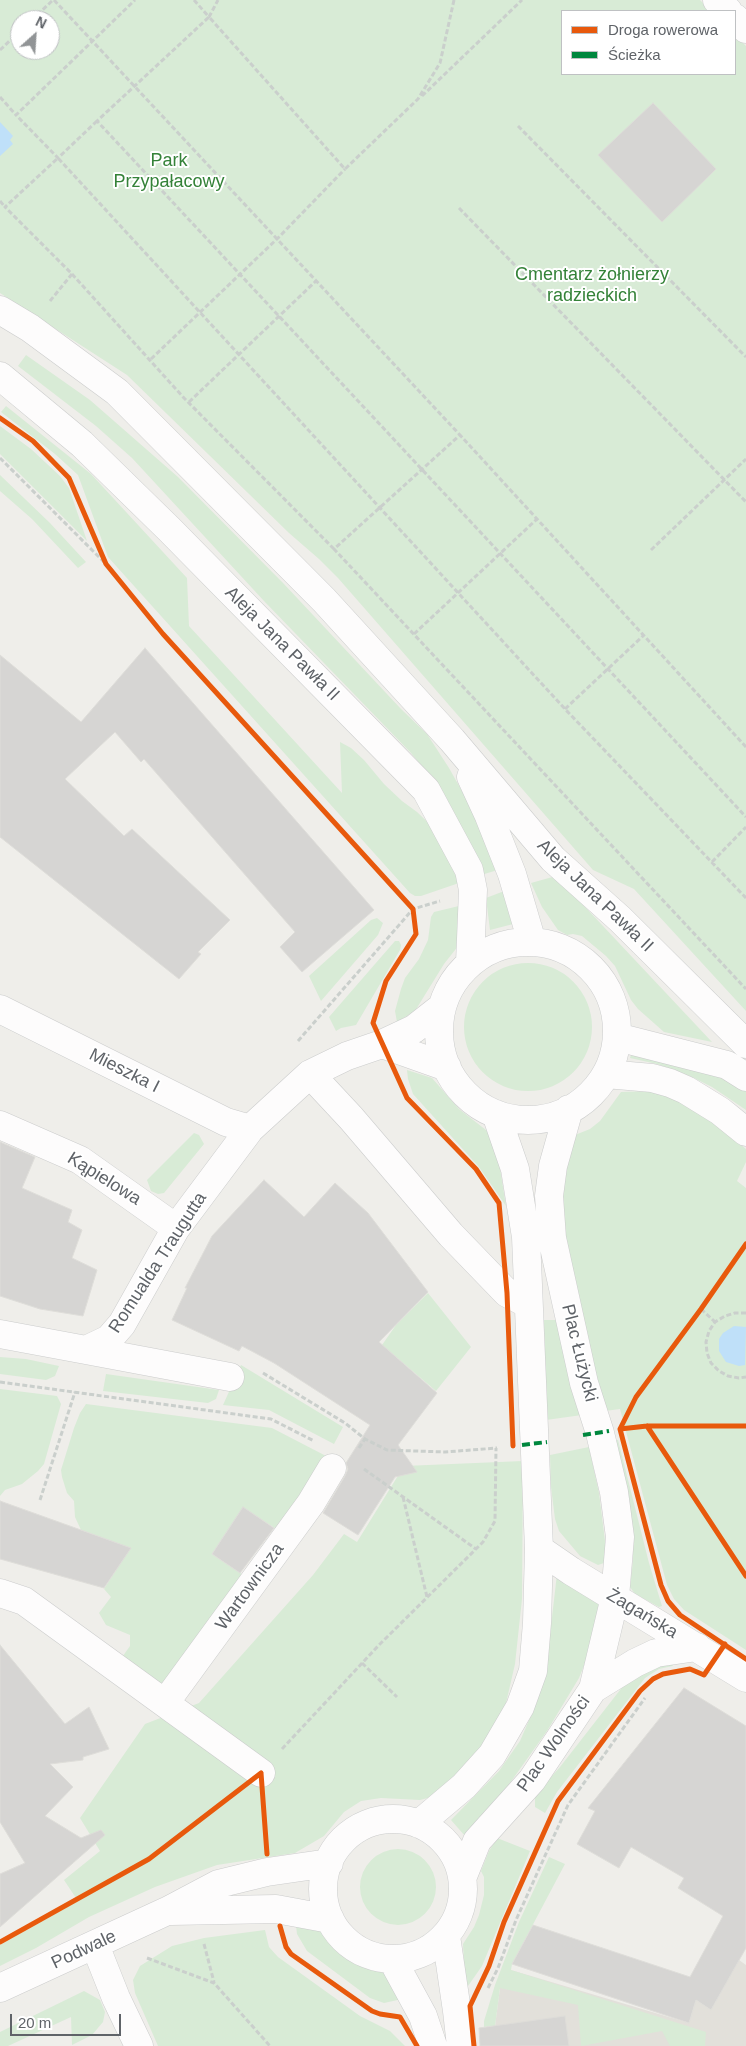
<!DOCTYPE html>
<html>
<head>
<meta charset="utf-8">
<style>
	body { margin:0 }
	#map { position:relative; width:746px; height:2046px; overflow:hidden; background:#efeeea; font-family:Helvetica,sans-serif }
	canvas { display:block }
	.legend { position:absolute; left:561px; top:10px; width:175px; height:65px; box-sizing:border-box; background:#fff; border:1px solid #bfc1c3; margin:0; padding:6px 9px; list-style:none; font-size:15px; color:#5f6368 }
	.legend li { display:flex; align-items:center; gap:10px; height:25px }
	.legend b { width:25px; border:1px solid #bfc1c3 }
	.north { position:absolute; left:10px; top:10px; width:50px; height:50px; box-sizing:border-box; background:#fff; border:1px solid #bfc1c3; border-radius:50%; rotate:26deg; font-size:14px; font-weight:700; line-height:20px; text-align:center; color:#5f6368 }
	.north::after { content:''; display:block; margin:auto; width:18px; height:22px; background:#919496; clip-path:polygon(50% 0,100% 100%,50% 72%,0 100%) }
	.scale { position:absolute; left:10px; top:2014px; width:111px; height:22px; box-sizing:border-box; border:2px solid #5f6368; border-top:0; padding-left:6px; font-size:15px; line-height:18px; white-space:nowrap; color:#5f6368; -webkit-text-stroke:4px #fff; paint-order:stroke }
</style>
</head>
<body>
<div id="map">
<canvas width="746" height="2046"></canvas>
<ul class="legend">
<li><b style="height:6px;background:#e8590c"></b>Droga rowerowa</li>
<li><b style="height:6px;background:#00873e"></b>Ścieżka</li>
</ul>
<div class="north">N</div>
<div class="scale">20 m</div>
</div>
<script>
const context = document.querySelector('canvas').getContext('2d');
context.lineJoin = 'round';
function fillPath(path, color) { context.fillStyle = color; context.fill(path, 'evenodd'); }
const shape = rows => new Path2D(rows.map(r => 'M' + r).join(''));
function stroke(path, color, width, dash) { context.strokeStyle = color; context.lineWidth = width; context.lineCap = dash ? 'butt' : 'round'; context.setLineDash(dash || []); context.stroke(path); }
function write(font, color, halo, rows, align = 'center') {
  context.font = font + ' Helvetica,sans-serif'; context.lineWidth = 4; context.setLineDash([]); context.textBaseline = 'middle'; context.strokeStyle = halo; context.fillStyle = color; for (const [text, x, y, turn = 0] of rows) {
    context.save(); context.translate(x, y); context.rotate((+turn || 0) * Math.PI / 180); context.textAlign = isNaN(turn) ? turn : align; if (halo) context.strokeText(text, 0, 0); context.fillText(text, 0, 0); context.restore();
  }
}
fillPath(shape([
	[739,1960,746,1965,746,2046,498,2046,495,2026,500,1988,511,1970,689,2023,696,2000,711,2010]
]), '#e2e0da');
fillPath(shape([
	[0,0,700,0,711,11,562,11,562,74,735,74,735,35,746,46,746,1011,634,889,593,870,338,578,319,559,289,533,127,375,0,293],
	[20,20,50,20,50,50,20,50],
	[26,355,90,400,178,477,284,584,401,709,427,734,449,768,476,816,501,869,481,875,463,830,443,792,411,753,264,601,132,458,96,426,18,366],
	[6,406,91,474,187,578,189,626,342,793,340,742,351,748,364,760,384,784,402,801,417,812,438,832,459,883,421,896,415,896,410,893,108,557,78,475,55,454,1,412],
	[0,426,31,449,60,476,69,488,87,541,0,454],
	[0,475,50,523,86,562,78,568,32,519,0,491],
	[556,876,712,1042,664,1032,638,1009,631,1000,615,966,606,956,582,936,573,934,567,935,558,930,542,907,531,883],
	[507,890,517,923,490,930,486,898],
	[463,905,459,945,444,964,415,1011,397,1022,395,1011,401,989,405,978,419,959,428,940,431,917,434,912],
	[377,918,383,923,378,935,321,1001,309,976,371,920],
	[395,941,399,941,401,945,400,950,356,1025,341,1028,336,1031,329,1017],
	'464 1027a64 64 0 1 1 128 0a64 64 0 1 1-128 0Z',
	[634,1046,746,1085,746,1110,712,1087,690,1076,657,1064,630,1058],
	[407,1070,432,1078,459,1109,486,1130,495,1143,498,1155,506,1206,479,1167,413,1094,408,1079],
	[650,1091,663,1093,700,1112,746,1149,746,1162,737,1181,746,1188,746,1650,684,1610,674,1599,667,1585,620,1409,605,1411,569,1262,564,1226,563,1190,566,1162,575,1135,590,1129,600,1121,621,1092],
	[194,1133,199,1135,204,1144,164,1193,158,1194,151,1191,147,1180],
	[428,1293,471,1347,436,1391,382,1345,396,1325],
	[544,1320,556,1320,582,1415,546,1420],
	[0,1357,26,1359,59,1366,55,1376,46,1380,0,1374],
	[241,1365,343,1427,334,1444,269,1410,223,1405],
	[106,1374,219,1390,216,1399,208,1403,103,1391],
	[0,1389,57,1396,61,1404,44,1464,38,1471,22,1484,5,1490,0,1496],
	[86,1404,272,1428,328,1457,278,1530,243,1508,212,1554,246,1577,177,1677,158,1686,115,1667,130,1646,130,1635,106,1625,99,1613,111,1597,104,1589,130,1548,81,1530,75,1517,74,1501,67,1493,62,1477,61,1470,74,1428,80,1413],
	[618,1440,649,1563,662,1606,659,1607,635,1594,630,1587,633,1560,629,1528,611,1441],
	[589,1447,599,1493,605,1541,605,1559,604,1563,598,1565,580,1556,559,1531,555,1519,551,1487,550,1455],
	[523,1461,522,1599,515,1664,504,1712,466,1770,439,1795,420,1800,381,1798,361,1801,344,1812,324,1836,295,1853,217,1865,155,1887,89,1917,36,1948,0,1966,0,1945,78,1901,64,1880,100,1851,80,1818,145,1724,199,1703,313,1575,344,1534,357,1542,404,1466],
	[557,1574,600,1601,589,1653,579,1678,547,1731,495,1804,465,1836,451,1820,499,1771,520,1741,536,1704,546,1669],
	[679,1661,672,1666,659,1669,645,1678,557,1792,545,1813,535,1807,535,1795,560,1767,627,1681,638,1672],
	[497,1838,530,1851,482,1966,468,1986,465,1983,463,1944,474,1927,479,1915,484,1895,484,1877,481,1871,489,1851],
	'360 1887a38 38 0 1 1 76 0a38 38 0 1 1-76 0Z',
	[549,1857,565,1864,512,1964,511,1970,706,2032,705,2046,670,2046,662,2031,581,2046,578,2005,500,1988,495,2026,484,2027,484,2021,495,1985,519,1922],
	[296,1925,320,1929,331,1936,348,1955,387,1975,402,1999,384,2003,370,1998,307,1951,297,1934],
	[265,1930,269,1947,278,1957,360,2016,390,2031,405,2046,158,2046,135,1993,133,1980,140,1966,172,1946,204,1938],
	[84,1991,100,2000,105,2012,103,2022,92,2035,72,2045,71,2017,8,2046,0,2046,0,2032]
]), '#d8ebd6');
fillPath(shape([
	[0,122,13,136,10,140,13,144,0,156],
	[734,1326,746,1327,745,1365,739,1366,726,1362,719,1351,719,1339,723,1333]
]), '#bfe0f9');
const building = shape([
	[653,103,716,169,662,222,598,155,653,103],
	[145,648,374,910,302,972,280,947,295,932,144,759,141,762,115,732,65,779,124,836,132,829,230,920,198,952,201,954,179,979,0,837,0,655,81,722,145,648],
	[0,1142,35,1157,22,1188,72,1210,68,1222,82,1230,72,1258,97,1270,83,1316,40,1309,0,1296,0,1142],
	[264,1180,304,1217,335,1183,368,1213,428,1292,379,1342,437,1393,398,1445,417,1472,395,1477,358,1535,323,1513,345,1476,348,1469,346,1463,370,1425,274,1363,242,1346,239,1351,172,1320,187,1288,185,1288,212,1236,264,1180],
	[0,1501,81,1530,131,1548,104,1588,0,1559,0,1501],
	[243,1507,274,1528,240,1573,212,1554,243,1507],
	[0,1645,65,1724,89,1707,109,1749,83,1757,83,1760,50,1764,73,1787,45,1816,81,1838,101,1830,105,1835,0,1927,0,1874,25,1863,0,1822,0,1645],
	[684,1688,746,1726,746,1948,711,2010,696,2000,689,2023,512,1964,533,1925,690,1977,723,1916,678,1888,684,1878,631,1847,619,1868,577,1844,595,1811,588,1808,684,1688],
	[565,2016,569,2046,480,2046,479,2028,565,2016]
]);
fillPath(building, '#d6d5d3');
stroke(building, '#deddd9', 1);
const minor = shape([
	[717,0,728,11],
	[735,18,746,29],
	[0,310,30,328,117,392,324,600,452,740,553,859,620,919,746,1044],
	[0,376,82,444,170,530,426,790,469,870,473,890,470,963],
	[471,777,489,816,512,874,532,942],
	'439 1031a89 89 0 1 1 178 0a89 89 0 1 1-178 0Z',
	[0,1009,226,1122,250,1129],
	[617,1037,727,1065,746,1077],
	[382,1044,447,1067],
	[310,1074,351,1118,451,1235,507,1293,528,1304],
	[606,1074,652,1078,670,1083,686,1090,720,1111,746,1132],
	[0,1125,80,1160,176,1228],
	[0,1334,86,1350,109,1339,122,1324,176,1228,250,1129,310,1074,347,1056,382,1044,414,1029,442,1007],
	[86,1350,230,1377],
	[539,1549,571,1571,746,1678],
	[0,1593,24,1601,261,1773],
	[593,1689,635,1663,656,1653,697,1647],
	[165,1703,311,1503,332,1468],
	'323 1889a70 70 0 1 1 140 0a70 70 0 1 1-140 0Z',
	[419,1824,464,1786,492,1755,520,1707,533,1671,537,1623,539,1549,526,1237,515,1169,496,1114],
	[463,1876,477,1841,532,1780,593,1689,615,1597,620,1537,614,1492,600,1433,584,1383,552,1238,549,1196,553,1166,569,1109],
	[171,1911,276,1909,330,1919],
	[446,1936,457,2011,461,2046],
	[95,1945,116,1998,139,2046],
	[392,1959,423,2016,433,2046],
	[0,1988,167,1911,218,1884,267,1872,329,1863]
]);
stroke(minor, '#cbcccc', 29);
stroke(shape([
	[54,0,460,435],
	[194,0,209,17,218,0],
	[454,0,440,63,418,99,345,169,209,17,97,121,746,817],
	[32,20,53,0],
	[0,50,20,31],
	[422,96,522,0],
	[0,97,16,115],
	[97,121,58,158,16,115,135,0],
	[518,126,746,357],
	[0,201,5,207],
	[459,208,746,502],
	[50,301,72,274],
	[151,359,278,238,345,169],
	[189,402,317,280],
	[0,458,106,564],
	[334,549,184,398,72,274,5,207,58,158,565,709,746,898],
	[651,550,746,459],
	[414,634,537,519],
	[565,709,643,636],
	[746,747,460,435,334,549,746,989],
	[712,862,746,827],
	[298,1041,413,909,440,901],
	[701,1309,715,1322],
	[746,1313,735,1313,725,1316,715,1322,709,1331,706,1342,707,1353,711,1363,719,1371,728,1376,739,1378,746,1377],
	[263,1373,345,1423,365,1439,387,1450,445,1452,497,1448],
	[0,1382,271,1419,314,1441],
	[628,1413,636,1397,701,1309,746,1244],
	[647,1426,746,1576],
	[359,1448,365,1439],
	[364,1469,476,1549],
	[403,1497,427,1597],
	[40,1500,75,1392],
	[362,1663,397,1697],
	[282,1749,379,1645,483,1542,495,1521,496,1448],
	[0,1942,149,1859,233,1794],
	[204,1944,214,1982],
	[147,1958,214,1983,270,2046],
	[488,1988,498,1968,516,1920,568,1805,645,1698]
]), '#cacfcc', 3, [5, 2.5]);
stroke(minor, '#fdfcfc', 28);
stroke(shape([
	[583,1435,609,1431],
	[522,1445,547,1442]
]), '#00873e', 4, [8, 4]);
stroke(shape([
	[0,418,33,441,69,478,106,564,163,634,413,909,416,934,386,981,373,1023,407,1098,476,1169,499,1203,507,1293,513,1446],
	[746,1244,701,1309,636,1397,620,1429,661,1585,668,1601,680,1615,746,1659],
	[647,1426,746,1576],
	[620,1429,647,1426,746,1426],
	[261,1773,267,1854],
	[280,1926,286,1947,291,1954,372,2011,380,2014,400,2017,417,2046],
	[0,1942,149,1859,261,1773],
	[474,2046,470,2006,489,1966,504,1922,558,1801,640,1691,653,1679,663,1674,690,1669,704,1675,725,1644]
]), '#e8590c', 5);
write('18px', '#348238', '#fff', [
	["Park",169,161],
	["Przypałacowy",169,182],
	["Cmentarz żołnierzy",592,275],
	["radzieckich",592,296]
]);
write('18px', '#5f6368', '#fff', [
	["Aleja Jana Pawła II",282,644,45],
	["Aleja Jana Pawła II",595,896,44],
	["Mieszka I",124,1071,27],
	["Kąpielowa",104,1179,32],
	["Romualda Traugutta",158,1263,-57],
	["Plac Łużycki",579,1353,76],
	["Wartownicza",250,1587,-54],
	["Żagańska",642,1614,31],
	["Plac Wolności",554,1744,-55],
	["Podwale",84,1950,-25]
]);
</script>
</body>
</html>
